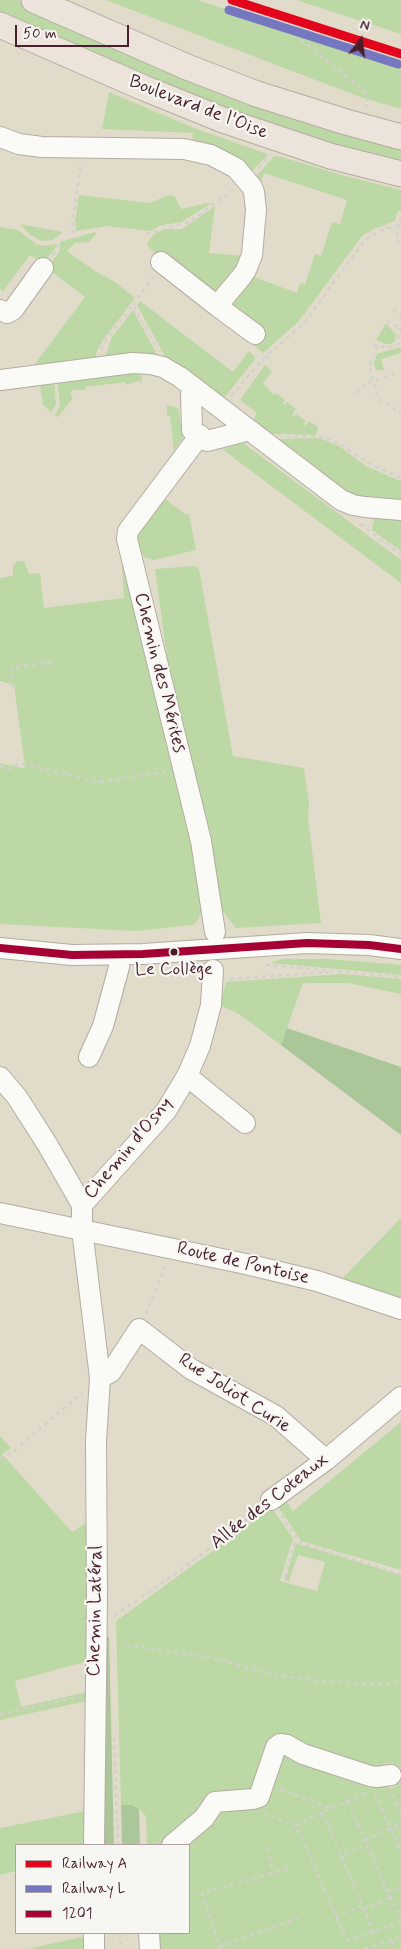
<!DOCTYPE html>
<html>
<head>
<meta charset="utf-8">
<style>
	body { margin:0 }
	#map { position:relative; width:401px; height:1949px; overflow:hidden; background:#e1dcca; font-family:Mynerve,sans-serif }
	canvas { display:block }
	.legend { position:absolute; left:15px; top:1844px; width:175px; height:90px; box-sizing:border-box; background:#f6f6f2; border:1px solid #b1a0a2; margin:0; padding:6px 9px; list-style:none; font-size:15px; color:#4a1f2b }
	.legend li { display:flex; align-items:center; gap:10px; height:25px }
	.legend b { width:25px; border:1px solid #b1a0a2 }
	.north { position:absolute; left:336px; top:15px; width:50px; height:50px; -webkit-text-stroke:4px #f6f6f2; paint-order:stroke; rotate:15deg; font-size:14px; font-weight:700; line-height:20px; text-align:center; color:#4a1f2b }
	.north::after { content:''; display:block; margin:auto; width:18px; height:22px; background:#4a1f2b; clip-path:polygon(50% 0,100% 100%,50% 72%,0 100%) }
	.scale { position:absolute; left:15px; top:25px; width:114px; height:22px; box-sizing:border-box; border:2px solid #4a1f2b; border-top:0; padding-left:6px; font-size:15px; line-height:18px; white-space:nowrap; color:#4a1f2b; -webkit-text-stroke:4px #f6f6f2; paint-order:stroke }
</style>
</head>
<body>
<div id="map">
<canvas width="401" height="1949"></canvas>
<ul class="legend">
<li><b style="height:6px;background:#e3051c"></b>Railway A</li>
<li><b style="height:6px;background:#7577c0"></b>Railway L</li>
<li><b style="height:6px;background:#a50034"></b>1201</li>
</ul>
<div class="north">N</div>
<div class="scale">50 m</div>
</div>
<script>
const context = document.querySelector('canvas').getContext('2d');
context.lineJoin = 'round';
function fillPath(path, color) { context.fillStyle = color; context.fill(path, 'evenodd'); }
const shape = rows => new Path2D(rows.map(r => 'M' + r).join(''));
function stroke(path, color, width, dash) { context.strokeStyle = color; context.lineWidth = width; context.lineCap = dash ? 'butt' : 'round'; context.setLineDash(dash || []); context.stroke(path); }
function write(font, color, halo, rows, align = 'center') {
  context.font = font + ' Mynerve,sans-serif'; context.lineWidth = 4.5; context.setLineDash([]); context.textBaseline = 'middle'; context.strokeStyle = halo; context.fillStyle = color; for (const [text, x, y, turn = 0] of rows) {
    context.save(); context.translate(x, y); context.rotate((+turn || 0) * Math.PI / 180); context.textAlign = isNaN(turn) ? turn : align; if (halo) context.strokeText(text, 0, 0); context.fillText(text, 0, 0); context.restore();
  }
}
fillPath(shape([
	[0,0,18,0,169,67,401,143,401,167,312,143,0,17],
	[106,0,197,0,401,65,401,109,363,98],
	[296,0,401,0,401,34,327,10],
	[109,92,194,128,267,154,267,156,250,173,192,143,193,133,102,129],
	[274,156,282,157,345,176,401,190,401,210,397,212,395,221,372,230,362,236,299,321,263,353,250,342,261,329,231,305,231,302,249,275,297,293,300,283,305,284,315,254,321,256,332,222,340,224,347,200,264,173,260,185,254,179],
	[79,195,149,203,170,195,175,197,181,209,213,202,182,222,162,225,150,231,107,226,76,231,75,221],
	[215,206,209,253,246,256,221,289,216,290,206,288,149,248,147,244,154,234,165,229,182,229],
	[20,224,63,232,53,240,42,241,30,235],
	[0,227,18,230,36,244,45,246,55,244,56,247,45,261,40,261,30,255,3,291,0,289],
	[95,232,96,234,89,242,75,243,67,251,95,271,115,282,135,298,103,340,96,353,96,363,29,372,85,297,48,269,60,250,60,242],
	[140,301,233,372,249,351,256,358,223,399,168,362,137,305],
	[133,310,160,360,105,357,112,337],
	[386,323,396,335,395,341,391,344,386,344,376,340],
	[401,347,401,353,381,359,384,370,376,370,374,364,377,354],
	[265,365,272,371,263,383,274,395,276,393,285,400,283,403,285,404,287,402,296,409,292,415,294,417,296,414,306,421,303,424,305,426,309,421,318,427,316,435,274,434,267,433,252,423,257,413,240,400],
	[140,371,142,378,141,383,138,381,126,385,126,382,85,387,85,390,73,390,70,393,73,398,58,417,55,416,60,404,57,379],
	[54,379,56,404,52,412,43,405,40,386,0,391,0,384],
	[167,405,178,408,183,438,174,450,170,416,167,416],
	[320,438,339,446,366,466,401,481,401,504,373,502,344,492,273,439],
	[243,443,401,560,401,583,222,449],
	[161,496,185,514,189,514,196,550,154,560,146,558,143,555,133,532],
	[375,515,401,516,401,551,372,530],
	[121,549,192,826,202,906,201,913,196,923,192,925,136,931,0,924,0,763,22,768,25,767,14,685,0,681,0,578,13,576,13,565,18,561,24,561,29,574,40,573,44,608,124,598],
	[194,566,199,569,233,756,304,768,309,803,308,817,321,923,236,928,217,904,191,792,167,657,155,569],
	[282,959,327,959,393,964,401,965,401,975,271,963],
	[343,974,401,979,401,994,348,983,303,983,281,1045,239,1014,220,1005,226,982],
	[401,1218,401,1298,342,1279],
	[401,1422,401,1570,301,1541,277,1505,285,1499,293,1511],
	[0,1436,11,1448,2,1454,72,1532,89,1521,88,1661,15,1681,21,1707,87,1692,87,1701,0,1720],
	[272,1508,293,1538,280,1581,317,1591,325,1562,298,1555,289,1581,285,1580,296,1543,401,1575,401,1769,392,1763,383,1764,372,1772,292,1740,259,1786,167,1845,147,1845,146,1816,136,1807,121,1805,116,1621],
	[280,1747,388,1786,390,1789,397,1785,401,1780,401,1949,153,1949,153,1933,189,1933,189,1845,179,1845,214,1808,257,1803],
	[86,1811,87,1845,16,1845,16,1871,0,1875,0,1828],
	[87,1936,87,1949,28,1949,68,1940]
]), '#bcd8a4');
fillPath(shape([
	[287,1028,401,1067,401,1135,281,1045],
	[101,1637,109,1637,114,1845,100,1845],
	[121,1805,131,1805,139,1809,140,1845,122,1845]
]), '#abc79a');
const minor = shape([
	[0,137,19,144,42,147,184,149,211,155,236,168,252,187,254,192,256,210,252,255,246,270,242,276,217,306,161,262],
	[217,306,255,334],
	[0,310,7,313,13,310,43,268],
	[0,380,132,363,150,364,163,367,180,377,341,500,353,505,365,507,401,510],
	[195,388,191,394,192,430,207,441,242,432,245,427],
	[200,435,128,531,127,539,201,841,215,932],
	[0,948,72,955,143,954,307,943,369,945,401,949],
	[89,1057,103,1026,119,967,119,955],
	[187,1076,245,1123],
	[0,1077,17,1097,47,1144,82,1205,82,1229,100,1378,96,1441,97,1599,94,1845],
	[82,1205,166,1111,187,1076,200,1046,211,1005,213,970],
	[0,1213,246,1264,317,1281,401,1309],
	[100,1378,111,1372,139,1329,191,1369,276,1416,326,1460],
	[271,1500,326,1460,401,1397],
	[172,1845,204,1818,215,1802,253,1799,259,1797,276,1747,280,1744,287,1745,303,1754,370,1776,377,1777,391,1775],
	[94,1933,94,1949],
	[149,1933,150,1949]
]);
const major = shape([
	[34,0,187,67,257,94,346,122,401,137],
	[0,25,144,88,223,120,330,156,401,174]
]);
stroke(minor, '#b3aca2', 22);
stroke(major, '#b3aca2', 27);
stroke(shape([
	[301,40,365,92,368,99,366,108],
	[259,168,270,155],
	[401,217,397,234,397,242,401,243],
	[74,234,72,225,81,164],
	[146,234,189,222,232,191],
	[53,255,58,248,56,241],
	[133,305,153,277],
	[393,309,401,315],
	[387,321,401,328],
	[373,344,387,348,394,346,399,343,398,337,401,328],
	[378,346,371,361,370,371,377,394,380,400,401,413],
	[101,349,105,341,133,305,157,348],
	[266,356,270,360],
	[356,393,367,383,394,374],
	[231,396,266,356,304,323,365,240,377,232,401,224],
	[287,437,321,436,342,445,358,457,378,468,401,478],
	[360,524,401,554],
	[12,687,11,668,53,662],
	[0,766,9,769,21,763,98,782,166,772],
	[266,965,401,977],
	[230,979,331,972],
	[146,1314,166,1264],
	[0,1459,14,1451,82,1393],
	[281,1515,299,1542,401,1574],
	[285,1577,295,1541,298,1540],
	[114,1615,135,1602,215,1545,257,1511],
	[126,1645,207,1657,277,1675,327,1682,380,1684,401,1682],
	[0,1714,79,1697],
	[114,1737,118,1845],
	[280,1789,331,1808],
	[375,1793,401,1852],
	[393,1795,401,1813],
	[348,1801,367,1845],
	[267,1812,266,1815,296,1825,347,1941,401,1922],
	[322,1813,341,1855],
	[296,1825,365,1793],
	[365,1840,401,1824],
	[267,1848,273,1873],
	[388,1892,401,1887],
	[364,1909,390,1898],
	[336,1916,362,1906],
	[120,1933,121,1949],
	[374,1933,341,1855,367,1845,401,1921],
	[392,1941,395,1949],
	[220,1947,298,1918],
	[221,1949,202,1893,290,1868],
	[365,1949,401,1937]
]), '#d4d0cd', 2.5, [4, 4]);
stroke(minor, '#fafaf7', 20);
stroke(major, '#ece4db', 25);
stroke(shape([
	[0,948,72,955,143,954,307,943,369,945,401,949]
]), '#a50034', 8);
stroke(shape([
	[232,0,401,54]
]), '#e3051c', 9);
stroke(shape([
	[229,10,398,64]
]), '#7577c0', 9);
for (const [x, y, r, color] of [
	[174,952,4.5,"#4a1f2b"]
]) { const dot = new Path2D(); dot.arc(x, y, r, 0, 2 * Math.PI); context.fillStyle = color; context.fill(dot); stroke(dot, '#f6f6f2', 2); }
write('18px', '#4a1f2b', '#f6f6f2', [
	["Le Collège",174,970]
]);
write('19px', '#4a1f2b', '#f6f6f2', [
	["Boulevard de l'Oise",198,108,21],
	["Chemin des Mérites",159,673,76],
	["Chemin d'Osny",129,1149,-50],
	["Route de Pontoise",243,1264,13],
	["Rue Joliot Curie",234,1394,33],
	["Allée des Coteaux",270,1502,-38],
	["Chemin Latéral",96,1611,-89]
]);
</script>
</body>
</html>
